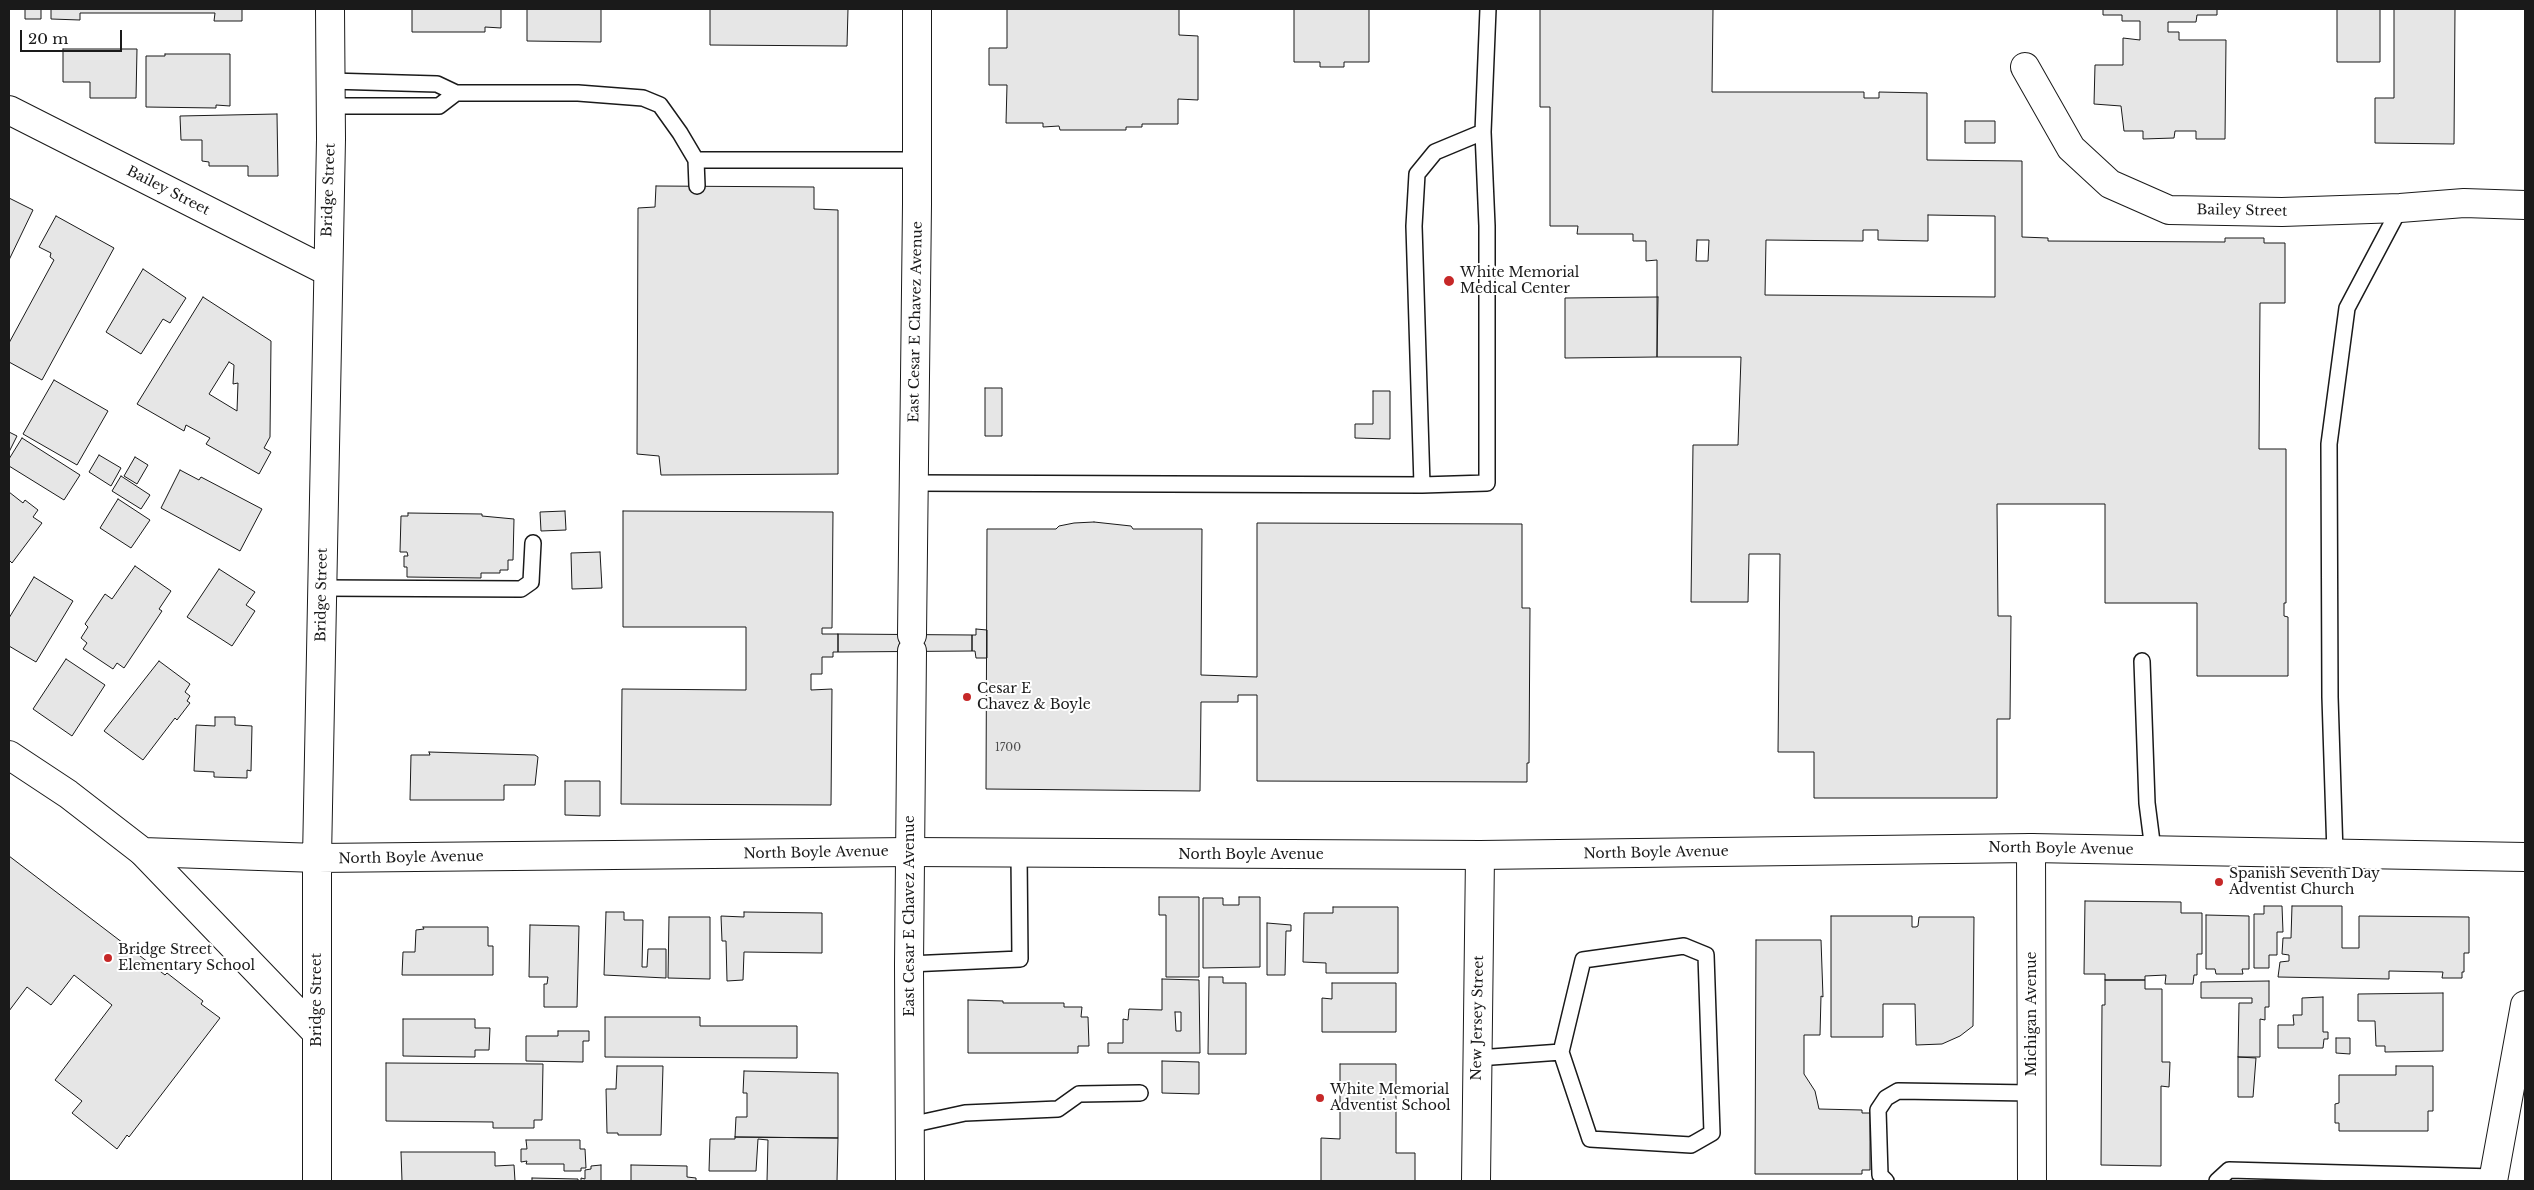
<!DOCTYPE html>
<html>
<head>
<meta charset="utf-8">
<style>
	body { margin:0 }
	#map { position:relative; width:2534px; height:1190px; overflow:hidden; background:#fff; font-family:"Libre Baskerville",serif }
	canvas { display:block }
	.frame { position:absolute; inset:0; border:10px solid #1a1a1a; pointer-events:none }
	.scale { position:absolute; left:20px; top:30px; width:102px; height:22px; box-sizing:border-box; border:2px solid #1a1a1a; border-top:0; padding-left:6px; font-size:15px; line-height:18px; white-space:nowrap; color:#1a1a1a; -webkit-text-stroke:4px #fff; paint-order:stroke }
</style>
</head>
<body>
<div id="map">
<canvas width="2534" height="1190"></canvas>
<div class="frame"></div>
<div class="scale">20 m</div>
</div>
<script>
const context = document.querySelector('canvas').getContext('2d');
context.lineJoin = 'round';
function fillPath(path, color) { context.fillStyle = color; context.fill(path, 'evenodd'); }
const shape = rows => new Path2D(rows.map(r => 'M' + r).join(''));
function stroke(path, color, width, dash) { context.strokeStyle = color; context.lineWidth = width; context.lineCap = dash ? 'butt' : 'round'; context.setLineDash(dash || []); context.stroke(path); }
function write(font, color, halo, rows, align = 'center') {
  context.font = font + ' "Libre Baskerville",serif'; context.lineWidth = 4; context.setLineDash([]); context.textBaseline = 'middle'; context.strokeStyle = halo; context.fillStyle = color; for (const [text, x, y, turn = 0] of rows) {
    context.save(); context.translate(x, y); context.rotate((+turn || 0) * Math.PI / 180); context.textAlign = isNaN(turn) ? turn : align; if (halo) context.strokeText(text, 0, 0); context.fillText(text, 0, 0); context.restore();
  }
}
const building = shape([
	[25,9,41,9,41,19,25,19,25,9],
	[51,9,242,9,242,21,214,21,215,13,80,13,80,20,51,19,51,9],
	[412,9,501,9,501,28,485,27,485,32,412,32,412,9],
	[527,9,601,9,601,42,527,41,527,9],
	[710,9,848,9,847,46,710,45,710,9],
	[1007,9,1179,9,1179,35,1198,36,1198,100,1178,99,1178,124,1142,124,1142,127,1126,127,1126,130,1060,130,1059,126,1043,127,1043,123,1006,123,1007,85,989,85,989,48,1007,48,1007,9],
	[1294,9,1369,9,1369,62,1344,62,1344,67,1320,67,1320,62,1294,62,1294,9],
	[1540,9,1713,9,1712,92,1864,92,1864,98,1879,98,1879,92,1927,93,1927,160,2022,161,2022,237,2048,238,2048,241,2225,242,2225,238,2264,238,2264,243,2285,243,2285,303,2260,303,2259,449,2286,449,2286,603,2284,603,2284,616,2288,617,2288,676,2197,676,2197,603,2105,603,2105,504,1997,504,1998,616,2011,616,2010,719,1997,719,1997,798,1814,798,1814,752,1778,752,1780,554,1749,554,1748,602,1691,602,1693,445,1738,445,1741,357,1657,357,1657,260,1646,261,1646,241,1633,241,1633,234,1577,234,1578,226,1550,226,1550,107,1540,107,1540,9],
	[1928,215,1995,216,1995,297,1765,295,1766,240,1863,241,1863,230,1878,230,1878,240,1928,241,1928,215],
	[1697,240,1709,240,1708,261,1696,261,1697,240],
	[2103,9,2217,9,2217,15,2197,15,2196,22,2168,22,2168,32,2179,32,2179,40,2226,40,2225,139,2196,139,2196,131,2175,131,2174,138,2143,139,2143,131,2124,131,2121,106,2094,104,2095,65,2123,65,2123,38,2140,40,2140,21,2122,21,2122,15,2103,15,2103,9],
	[2337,9,2380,9,2380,62,2337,62,2337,9],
	[2394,9,2455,9,2454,144,2375,143,2375,98,2394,98,2394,9],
	[63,49,137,49,136,98,90,98,90,82,63,82,63,49],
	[165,54,230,54,230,106,216,105,216,108,146,107,146,56,165,56,165,54],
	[277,114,278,176,248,176,248,166,209,166,209,162,202,161,202,140,181,140,180,116,277,114],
	[1965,121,1995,121,1995,143,1965,143,1965,121],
	[656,186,814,187,814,209,838,210,838,474,661,475,659,456,637,454,638,208,655,207,656,186],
	[9,198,33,210,9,260,9,198],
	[56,216,114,248,42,380,9,362,9,343,54,260,50,257,51,253,39,247,56,216],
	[143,269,186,298,170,323,163,319,141,354,106,332,143,269],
	[203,297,271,341,270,437,264,448,271,452,259,474,206,444,210,438,186,425,184,431,137,404,203,297],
	[229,362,234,365,233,384,238,383,237,411,209,394,229,362],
	[1658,297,1657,357,1565,358,1565,298,1658,297],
	[54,380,108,411,77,465,23,434,54,380],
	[985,388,1002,388,1002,436,985,436,985,388],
	[1373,391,1390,391,1390,439,1355,438,1355,424,1373,424,1373,391],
	[9,432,17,436,9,452,9,432],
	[22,438,80,475,64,500,9,466,9,459,22,438],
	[99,455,121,468,111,486,89,472,99,455],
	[135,457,148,465,137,484,124,476,135,457],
	[180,470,199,480,201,477,262,509,240,551,161,508,180,470],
	[121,476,150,495,141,509,112,491,121,476],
	[9,492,23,503,25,500,38,510,33,517,42,523,12,563,9,560,9,492],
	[118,499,150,520,131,548,100,528,118,499],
	[565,511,566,530,541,531,540,512,565,511],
	[623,511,833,512,832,628,822,628,822,634,838,634,838,652,833,652,833,657,822,657,822,674,811,674,811,690,832,689,831,805,621,804,622,689,746,690,746,627,623,627,623,511],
	[408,513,482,514,482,516,514,519,513,560,508,560,508,570,500,570,500,573,481,573,481,578,407,577,407,567,404,567,404,556,408,556,407,552,400,552,401,516,408,516,408,513],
	[1094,522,1131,526,1133,529,1202,529,1201,675,1257,677,1257,523,1522,524,1522,608,1530,608,1529,763,1527,763,1527,782,1257,781,1257,695,1238,695,1238,702,1201,702,1200,791,986,789,987,529,1056,529,1059,526,1074,523,1094,522],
	[600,552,602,588,572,589,571,553,600,552],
	[135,566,171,591,159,609,162,611,124,668,117,663,113,669,83,649,87,643,81,638,88,627,85,624,105,594,112,599,135,566],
	[219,569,255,592,246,605,255,611,232,646,187,617,219,569],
	[34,577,73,601,36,662,9,646,9,618,34,577],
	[976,629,987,630,987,658,976,658,975,651,972,651,972,635,976,635,976,629],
	[838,634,972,635,972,651,838,652,838,634],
	[66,659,105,685,72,736,33,709,66,659],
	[159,661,190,684,185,692,190,696,187,701,190,703,177,720,175,718,143,760,104,731,159,661],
	[215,717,235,717,235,725,252,726,251,771,247,770,247,778,214,777,214,772,194,771,196,725,215,726,215,717],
	[429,752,535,755,538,757,535,785,504,785,504,800,410,800,411,755,430,755,429,752],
	[565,781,600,781,600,816,565,815,565,781],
	[9,856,165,975,167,973,203,1001,201,1004,220,1018,129,1137,127,1135,117,1149,72,1113,82,1101,55,1080,112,1005,74,975,51,1005,27,987,9,1011,9,856],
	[1159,897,1199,897,1199,977,1166,977,1166,915,1159,915,1159,897],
	[1239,897,1260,897,1260,967,1203,968,1203,898,1223,898,1223,905,1239,905,1239,897],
	[2085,901,2181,902,2181,913,2202,913,2202,954,2197,954,2197,975,2194,975,2193,984,2165,984,2166,975,2145,976,2145,980,2105,980,2105,974,2084,974,2085,901],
	[2264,906,2282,906,2283,932,2277,932,2277,955,2269,955,2269,968,2254,968,2254,914,2264,914,2264,906],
	[2292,906,2342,906,2342,948,2359,948,2359,916,2469,917,2469,953,2464,953,2464,972,2462,972,2462,978,2442,978,2443,972,2389,971,2389,979,2278,977,2280,962,2289,961,2289,955,2282,954,2283,938,2291,938,2292,906],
	[1333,907,1398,907,1398,973,1326,973,1326,963,1303,962,1304,913,1333,913,1333,907],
	[606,912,624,912,624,920,643,920,642,967,647,967,648,949,666,949,666,978,604,975,606,912],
	[744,912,822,913,822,953,744,952,743,980,727,981,726,941,722,941,721,916,744,917,744,912],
	[2206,915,2249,916,2249,969,2242,969,2243,974,2216,974,2215,969,2206,969,2206,915],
	[1831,916,1912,916,1912,927,1916,927,1918,926,1919,917,1974,917,1973,1026,1960,1036,1942,1044,1916,1045,1915,1004,1883,1004,1883,1037,1831,1037,1831,916],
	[669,917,710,917,710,979,668,978,669,917],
	[1267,923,1291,925,1291,931,1286,931,1285,975,1267,975,1267,923],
	[530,925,579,926,577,1007,544,1007,544,984,547,984,548,977,529,977,530,925],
	[423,927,488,927,488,946,493,946,493,975,402,975,403,952,415,952,416,930,424,929,423,927],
	[1756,940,1821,940,1823,997,1821,996,1820,1035,1804,1035,1804,1074,1815,1091,1819,1109,1862,1110,1862,1113,1870,1113,1870,1170,1862,1170,1862,1174,1755,1174,1756,940],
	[1209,977,1223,977,1223,983,1246,983,1246,1054,1208,1054,1209,977],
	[1162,979,1199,980,1200,1053,1108,1053,1108,1043,1123,1043,1123,1019,1128,1020,1129,1009,1162,1010,1162,979],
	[1175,1012,1181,1012,1181,1031,1176,1031,1175,1012],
	[2105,980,2145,980,2145,989,2162,989,2162,1062,2170,1062,2169,1087,2161,1086,2161,1166,2101,1165,2102,1005,2105,1005,2105,980],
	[2269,981,2269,1007,2265,1007,2265,1020,2260,1019,2260,1057,2238,1057,2239,1003,2252,1003,2252,998,2201,998,2201,982,2269,981],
	[1332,983,1396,983,1396,1032,1322,1032,1322,998,1332,999,1332,983],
	[2443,993,2443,1051,2385,1052,2385,1046,2376,1046,2375,1021,2358,1021,2358,994,2443,993],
	[2323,997,2323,1032,2328,1032,2328,1039,2324,1039,2323,1048,2278,1048,2278,1025,2294,1025,2293,1015,2302,1015,2302,998,2323,997],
	[968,1000,1003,1001,1003,1003,1064,1003,1064,1007,1082,1007,1081,1017,1088,1017,1089,1046,1078,1046,1078,1053,968,1053,968,1000],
	[605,1017,700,1017,700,1026,797,1026,797,1058,605,1057,605,1017],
	[403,1019,475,1019,475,1028,490,1028,489,1050,475,1050,475,1057,403,1056,403,1019],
	[558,1031,589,1031,589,1041,583,1041,583,1062,526,1061,526,1036,558,1036,558,1031],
	[2336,1038,2350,1038,2350,1054,2336,1053,2336,1038],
	[2238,1057,2256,1058,2253,1097,2238,1097,2238,1057],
	[1162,1061,1199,1062,1199,1094,1162,1093,1162,1061],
	[386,1063,543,1064,542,1120,534,1120,534,1128,493,1128,493,1122,386,1121,386,1063],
	[1340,1064,1396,1064,1396,1153,1415,1153,1415,1181,1321,1181,1321,1138,1340,1139,1340,1064],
	[617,1066,663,1066,661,1135,618,1135,618,1133,607,1133,606,1089,616,1089,617,1066],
	[2396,1066,2433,1066,2433,1111,2428,1111,2428,1131,2339,1131,2339,1123,2335,1123,2335,1104,2339,1103,2339,1075,2396,1075,2396,1066],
	[744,1071,838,1073,838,1138,735,1137,736,1117,747,1117,747,1093,743,1093,744,1071],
	[735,1137,838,1138,837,1181,767,1181,768,1140,758,1139,756,1171,709,1171,710,1139,735,1139,735,1137],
	[526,1140,580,1140,580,1149,585,1149,586,1168,581,1168,581,1171,564,1171,564,1164,526,1164,527,1161,521,1162,521,1149,527,1149,526,1140],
	[401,1152,495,1152,495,1166,514,1165,515,1181,402,1181,401,1152],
	[601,1165,601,1181,581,1181,581,1178,585,1179,585,1170,591,1169,591,1166,601,1165],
	[631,1165,687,1166,687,1177,696,1178,696,1181,631,1181,631,1165],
	[532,1178,578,1179,578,1181,532,1181,532,1178]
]);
fillPath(building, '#e6e6e6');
stroke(building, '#1a1a1a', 1);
const lane = shape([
	[330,81,437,84,456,93,578,93,643,98,660,105,680,133,696,160,697,186],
	[331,106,439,106,456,93],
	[1483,132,1487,226,1487,483,1422,485,1414,226,1417,174,1435,152,1483,132],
	[1483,132,1488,9],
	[696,160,917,160],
	[914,483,1422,485],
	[322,588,521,589,531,582,533,543],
	[2142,661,2147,803,2153,850],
	[2335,854,2330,697,2329,444,2347,308,2400,208],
	[909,964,1020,959,1019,854],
	[1478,1058,1561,1052,1590,1139,1691,1145,1712,1133,1706,955,1684,946,1583,960,1561,1052],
	[910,1125,965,1113,1058,1109,1079,1094,1140,1093],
	[1886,1181,1880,1175,1878,1110,1886,1098,1898,1091,2032,1093],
	[2217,1181,2229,1170,2494,1177]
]);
const street = shape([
	[2025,67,2071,148,2110,184,2169,210,2282,212,2400,208,2464,203,2525,205],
	[9,110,327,271],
	[9,755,68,794,143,852,317,858,331,139,330,9],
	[2031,848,2032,1181],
	[1476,1181,1480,855],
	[2493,1181,2525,1005]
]);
const secondary = shape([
	[143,852,317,1033],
	[317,1181,317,858,910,852,1480,855,2031,848,2525,857]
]);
const primary = shape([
	[912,635,917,204,917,9],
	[910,1181,909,964,912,651]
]);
stroke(lane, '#1a1a1a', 18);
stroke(street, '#1a1a1a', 30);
stroke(secondary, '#1a1a1a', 30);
stroke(primary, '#1a1a1a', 30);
stroke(lane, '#fff', 15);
stroke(street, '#fff', 28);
stroke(secondary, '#fff', 28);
stroke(primary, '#fff', 28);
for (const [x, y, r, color] of [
	[1449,281,6,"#c62828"],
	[967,697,5,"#c62828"],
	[2219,882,5,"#c62828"],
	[108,958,5,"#c62828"],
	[1320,1098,5,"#c62828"]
]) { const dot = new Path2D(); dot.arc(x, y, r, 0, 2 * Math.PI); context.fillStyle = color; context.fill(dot); stroke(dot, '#fff', 2); }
write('11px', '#4d4d4d', null, [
	["1700",1008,748]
]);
write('14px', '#1a1a1a', '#fff', [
	["Bridge Street",329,190,-88],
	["Bailey Street",168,191,27],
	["Bailey Street",2242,211,1],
	["East Cesar E Chavez Avenue",916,322,-89],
	["Bridge Street",322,595,-89],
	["North Boyle Avenue",2061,849,1],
	["North Boyle Avenue",816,853,-1],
	["North Boyle Avenue",1656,853,-1],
	["North Boyle Avenue",1251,855],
	["North Boyle Avenue",411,858,-1],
	["East Cesar E Chavez Avenue",910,916,-90],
	["Bridge Street",317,1000,-90],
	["Michigan Avenue",2032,1014,-90],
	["New Jersey Street",1478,1018,-89]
]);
write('14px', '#1a1a1a', '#fff', [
	["White Memorial",1460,273],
	["Medical Center",1460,289],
	["Cesar E",977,689],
	["Chavez & Boyle",977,705],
	["Spanish Seventh Day",2229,874],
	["Adventist Church",2229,890],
	["Bridge Street",118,950],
	["Elementary School",118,966],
	["White Memorial",1330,1090],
	["Adventist School",1330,1106]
], 'left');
</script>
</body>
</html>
